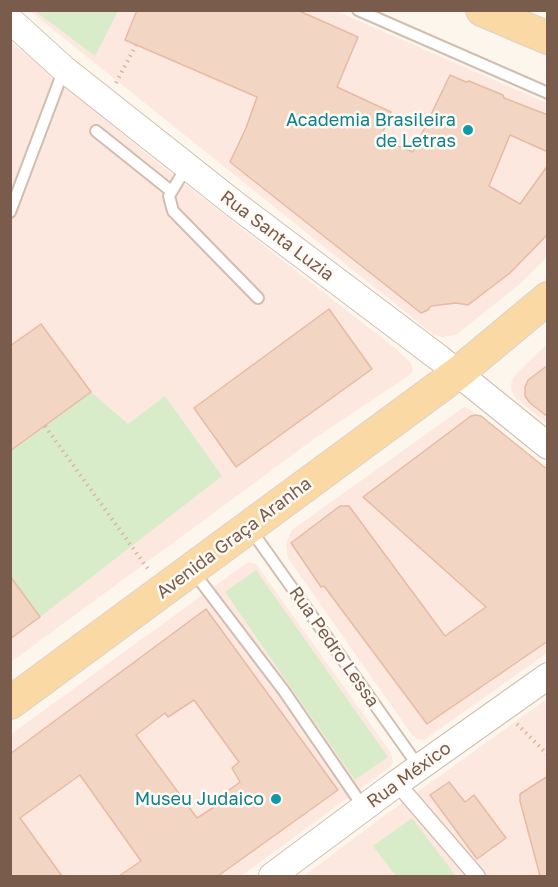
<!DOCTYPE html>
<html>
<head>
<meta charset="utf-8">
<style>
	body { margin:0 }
	#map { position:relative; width:558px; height:887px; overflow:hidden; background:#fdf6ec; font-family:"Golos Text",sans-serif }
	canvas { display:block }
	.frame { position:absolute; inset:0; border:12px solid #7a5c4d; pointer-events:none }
</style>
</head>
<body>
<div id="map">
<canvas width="558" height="887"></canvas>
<div class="frame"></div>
</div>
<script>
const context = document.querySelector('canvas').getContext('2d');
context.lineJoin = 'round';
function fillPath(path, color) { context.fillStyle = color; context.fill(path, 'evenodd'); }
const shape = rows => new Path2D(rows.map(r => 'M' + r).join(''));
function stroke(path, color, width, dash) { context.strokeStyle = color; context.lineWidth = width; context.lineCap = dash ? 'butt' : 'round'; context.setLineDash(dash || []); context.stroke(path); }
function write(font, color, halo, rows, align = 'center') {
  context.font = font + ' "Golos Text",sans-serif'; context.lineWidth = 5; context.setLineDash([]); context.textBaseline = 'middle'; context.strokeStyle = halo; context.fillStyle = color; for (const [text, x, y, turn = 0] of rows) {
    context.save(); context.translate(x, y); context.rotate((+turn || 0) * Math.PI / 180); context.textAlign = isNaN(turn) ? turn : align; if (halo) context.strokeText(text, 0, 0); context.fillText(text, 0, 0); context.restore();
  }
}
fillPath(shape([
	[30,11,336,11,547,103,547,257,520,284,456,335,442,337,434,335],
	[10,41,158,163,396,349,411,363,413,370,411,374,321,434,11,662],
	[547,344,547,424,516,398,511,390,511,384,513,378,520,370],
	[464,407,468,408,547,474,547,653,424,740,417,739,412,735,288,558,286,543,292,530],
	[248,562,256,564,391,753,393,762,390,767,241,876,11,876,10,735],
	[547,699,547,876,304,876,384,816]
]), '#fde8e0');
fillPath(shape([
	[35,11,118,10,118,11,95,56],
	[91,392,128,424,165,396,222,476,40,617,11,576,11,451],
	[256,570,388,757,355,780,225,592],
	[412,818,456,876,396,876,373,846]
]), '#d8ecc9');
const building = shape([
	[137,10,297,10,358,37,337,87,391,112,380,139,413,152,450,75,466,82,469,81,503,95,504,98,548,115,548,152,510,135,489,186,520,204,548,165,548,234,510,273,468,305,456,303,431,306,428,310,421,313,230,162,246,128,257,97,125,40,137,10],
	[329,309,372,369,236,467,194,408,329,309],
	[41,324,91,392,10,451,10,346,41,324],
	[548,365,548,417,530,403,525,396,525,387,528,380,548,365],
	[476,415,481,416,548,470,548,641,427,724,324,586,321,587,291,543,340,506,349,506,445,636,486,607,363,497,471,416,476,415],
	[10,576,40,617,10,639,10,576],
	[206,609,338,790,218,876,119,876,141,861,80,775,20,818,62,876,10,876,10,754,206,609],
	[194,700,239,762,232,768,240,782,225,793,228,798,197,818,136,735,165,713,168,717,194,700],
	[548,776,548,876,540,876,520,801,520,794,548,776],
	[449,782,465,802,474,795,506,838,477,859,430,795,449,782]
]);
fillPath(building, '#f3d5c3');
stroke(building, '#e6bba3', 1.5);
const service = shape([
	[358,10,548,93],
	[96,131,171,191],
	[187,166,169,196,173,211,258,298],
	[10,212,64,69],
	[251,530,419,767],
	[192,570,284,691,364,808]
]);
const pedestrian = shape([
	[397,783,477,876]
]);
const tertiary = shape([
	[10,20,64,69,236,205,439,358,548,446],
	[272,876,397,783,548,676]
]);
const primary = shape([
	[482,10,548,38],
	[10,703,458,373,548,298]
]);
stroke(service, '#d1beb0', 14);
stroke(pedestrian, '#d1beb0', 18);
stroke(tertiary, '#d1beb0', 28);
stroke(primary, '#dad1cd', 34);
stroke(shape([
	[116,83,136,45],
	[45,426,148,569],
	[517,724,548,755]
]), '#d9b8a5', 4, [1.5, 4.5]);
stroke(service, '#fff', 10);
stroke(pedestrian, '#fff', 15);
stroke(tertiary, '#fff', 26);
stroke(primary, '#fbd9a5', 32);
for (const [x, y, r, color] of [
	[468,130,6,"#0f9aa8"],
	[276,799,6,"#0f9aa8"]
]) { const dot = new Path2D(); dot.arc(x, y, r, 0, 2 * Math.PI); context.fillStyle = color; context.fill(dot); stroke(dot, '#fffaf3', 2); }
write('18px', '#0d838f', '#fffaf3', [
	["Academia Brasileira",456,120],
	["de Letras",456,141],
	["Museu Judaico",264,799]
], 'right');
write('18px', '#7a5c4d', '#fffaf3', [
	["Rua Santa Luzia",277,236,37],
	["Avenida Graça Aranha",234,538,-37],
	["Rua Pedro Lessa",334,647,55],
	["Rua México",409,775,-36]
]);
</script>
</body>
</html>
